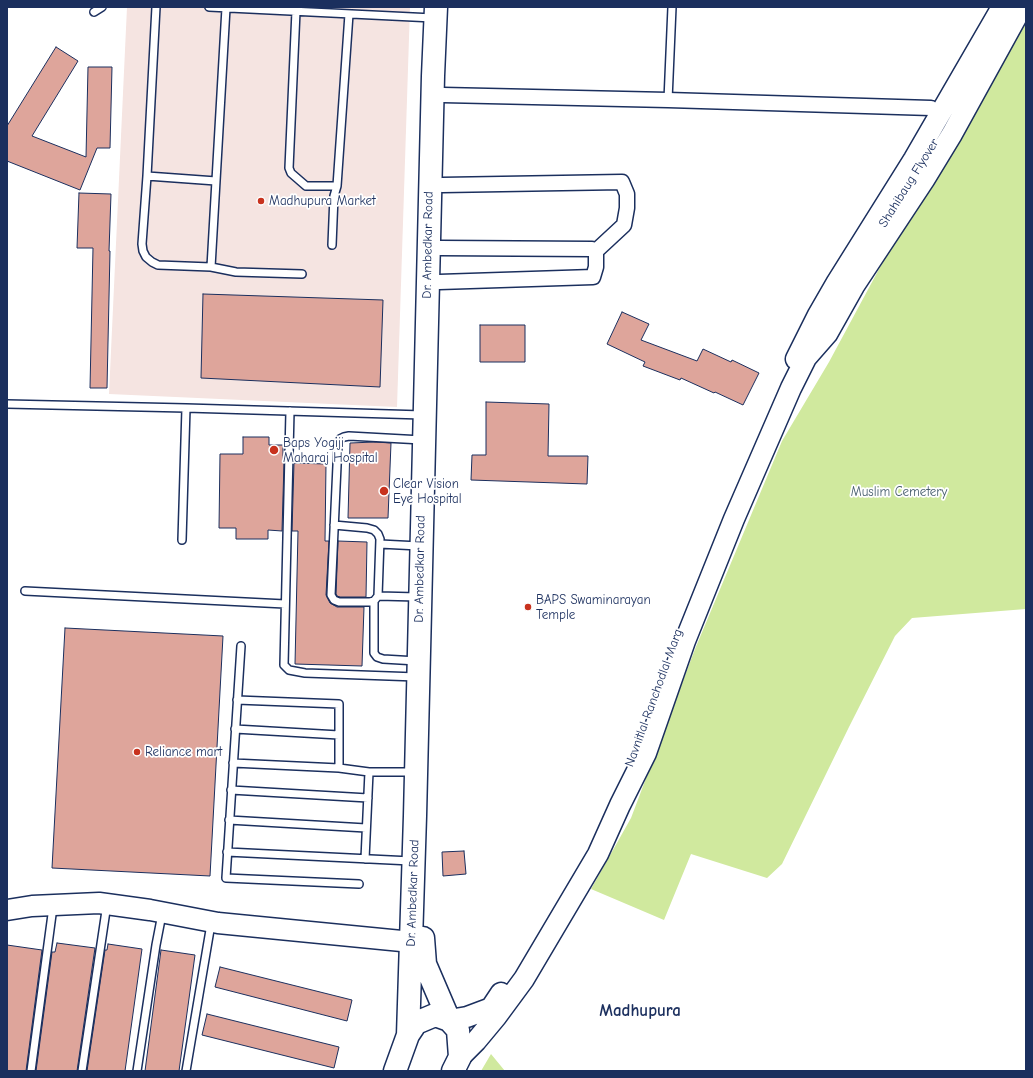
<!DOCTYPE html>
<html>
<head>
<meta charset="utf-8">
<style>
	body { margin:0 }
	#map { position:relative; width:1033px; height:1078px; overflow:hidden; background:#fff; font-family:"Comic Neue",sans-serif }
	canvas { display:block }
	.frame { position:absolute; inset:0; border:8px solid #1b2f5e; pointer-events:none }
</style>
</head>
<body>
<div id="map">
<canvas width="1033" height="1078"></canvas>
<div class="frame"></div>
</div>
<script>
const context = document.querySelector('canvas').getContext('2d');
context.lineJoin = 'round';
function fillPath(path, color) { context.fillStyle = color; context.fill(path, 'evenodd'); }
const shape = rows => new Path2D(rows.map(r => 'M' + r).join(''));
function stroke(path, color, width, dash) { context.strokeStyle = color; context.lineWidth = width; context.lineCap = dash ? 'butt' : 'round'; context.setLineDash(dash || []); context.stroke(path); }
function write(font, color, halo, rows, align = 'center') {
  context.font = font + ' "Comic Neue",sans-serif'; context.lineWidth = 3.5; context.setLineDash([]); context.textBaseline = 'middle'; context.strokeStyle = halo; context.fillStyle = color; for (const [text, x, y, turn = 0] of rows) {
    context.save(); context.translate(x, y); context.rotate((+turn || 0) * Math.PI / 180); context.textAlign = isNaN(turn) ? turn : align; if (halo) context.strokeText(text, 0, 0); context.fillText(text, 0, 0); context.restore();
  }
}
fillPath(shape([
	[127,7,410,7,397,407,109,394]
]), '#f5e4e1');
fillPath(shape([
	[1020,7,1026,7,1026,609,912,618,895,636,849,727,782,864,767,878,691,854,664,920,591,889,631,818,695,649,782,441,829,362],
	[491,1054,505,1071,481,1071]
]), '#d0e99e');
const building = shape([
	[56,47,78,61,32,136,86,157,88,67,112,67,110,148,97,148,80,190,7,161,7,126,56,47],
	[79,193,111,194,109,251,110,251,107,388,90,388,93,248,77,248,79,193],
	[203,294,383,300,380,387,201,378,203,294],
	[622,312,649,324,641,340,697,361,703,349,731,362,732,360,759,373,743,405,715,392,714,393,681,378,680,380,643,366,645,362,607,344,622,312],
	[480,325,525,325,525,362,480,362,480,325],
	[486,402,549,404,548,456,588,456,587,484,471,480,472,455,486,455,486,402],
	[243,437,269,437,269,445,283,445,283,463,284,463,282,531,268,530,268,539,236,539,236,528,219,528,220,454,243,454,243,437],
	[375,442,391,443,388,518,348,518,350,443,375,442],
	[294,463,326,464,325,541,329,541,326,595,330,603,337,607,364,607,362,666,295,664,298,531,292,531,294,463],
	[338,541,367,542,366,597,340,597,337,596,336,594,338,541],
	[65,628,223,636,210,876,52,868,65,628],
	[464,851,466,874,443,876,442,852,464,851],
	[57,943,95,948,77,1071,36,1071,52,952,55,952,57,943],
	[108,944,142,949,125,1071,87,1071,105,950,107,950,108,944],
	[7,945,42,950,26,1071,7,1071,7,945],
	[161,950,195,955,179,1071,145,1071,161,950],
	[220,967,352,1000,347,1021,215,987,220,967],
	[207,1014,339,1047,334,1068,202,1035,207,1014]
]);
fillPath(building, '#dea59b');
stroke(building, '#1b2f5e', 1);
const lane = shape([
	[156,7,147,176,142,244,143,251,146,257,152,262,158,265,211,267,236,272,302,274],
	[209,7,433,18],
	[296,11,289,168,291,173,306,186,337,186,349,14],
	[94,12,102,7],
	[668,100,672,7],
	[147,176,216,181],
	[332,245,334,196,337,186],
	[211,267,226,8],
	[7,404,186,408],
	[290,411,284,665,289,670,305,673,417,677],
	[334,525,367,528,374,530,378,534,380,539,378,596,374,601,370,602,339,602,334,600,331,595,338,444,340,439,344,437,349,436,422,440],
	[182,540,186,408,423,415],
	[380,544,419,546],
	[25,591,285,604],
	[378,596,418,597],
	[374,601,374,653,377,657,383,659,417,661],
	[241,646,226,878,359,884],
	[237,700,339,704,339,768],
	[235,729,339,735],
	[233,763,339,768,369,772,415,772],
	[231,790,368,798],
	[229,820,366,828],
	[227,852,411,861],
	[365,859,369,772],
	[31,1071,53,907],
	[82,1071,107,904],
	[137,1071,156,945,162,914],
	[186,1071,211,924]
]);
const street = shape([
	[443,95,668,100,931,108],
	[442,185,622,182,627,194,627,208,624,225,596,251],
	[439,282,593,277,596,267,596,251,592,249,440,248]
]);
const secondary = shape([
	[796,359,818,315,837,282,914,159,1002,7],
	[7,910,32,906,99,903,150,910,218,923,422,943],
	[449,1020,467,1017,491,1008,501,993],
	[460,1057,476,1041,496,1017,524,979,598,854,620,805,646,753,685,641,734,519,791,388,806,358,827,334,854,286,924,180,952,134,1022,7]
]);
const primary = shape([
	[423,938,425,964,449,1020],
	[408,1035,415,816,433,76,436,7],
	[395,1071,408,1035,416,1023,435,1015,449,1020,458,1030,460,1057,453,1071]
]);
stroke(lane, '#1b2f5e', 10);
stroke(street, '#1b2f5e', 17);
stroke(secondary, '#1b2f5e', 23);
stroke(primary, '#1b2f5e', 25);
stroke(lane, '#fff', 7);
stroke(street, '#fff', 14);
stroke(secondary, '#fff', 20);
stroke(primary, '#fff', 22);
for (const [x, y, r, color] of [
	[261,201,4,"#c8321e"],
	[274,450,5,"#c8321e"],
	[384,491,5,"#c8321e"],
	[528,607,4,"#c8321e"],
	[137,752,4,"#c8321e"]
]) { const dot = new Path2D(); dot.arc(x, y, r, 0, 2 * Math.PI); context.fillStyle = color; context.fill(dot); stroke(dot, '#fff', 1.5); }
write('13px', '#1b2f5e', '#fff', [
	["Shahibaug Flyover",909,183,-58],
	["Dr. Ambedkar Road",428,245,-89],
	["Dr. Ambedkar Road",420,569,-89],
	["Navnitlal Ranchodlal Marg",654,698,-70],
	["Dr. Ambedkar Road",413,893,-88]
]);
write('13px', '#1b2f5e', '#fff', [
	["Madhupura Market",269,201],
	["Baps Yogiji",283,443],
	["Maharaj Hospital",283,458],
	["Clear Vision",393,484],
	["Eye Hospital",393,499],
	["BAPS Swaminarayan",536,600],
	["Temple",536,615],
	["Reliance mart",145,752]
], 'left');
write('13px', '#485e6e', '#fff', [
	["Muslim Cemetery",899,492]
]);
write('bold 17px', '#1b2f5e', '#fff', [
	["Madhupura",640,1011]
]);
</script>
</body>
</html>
